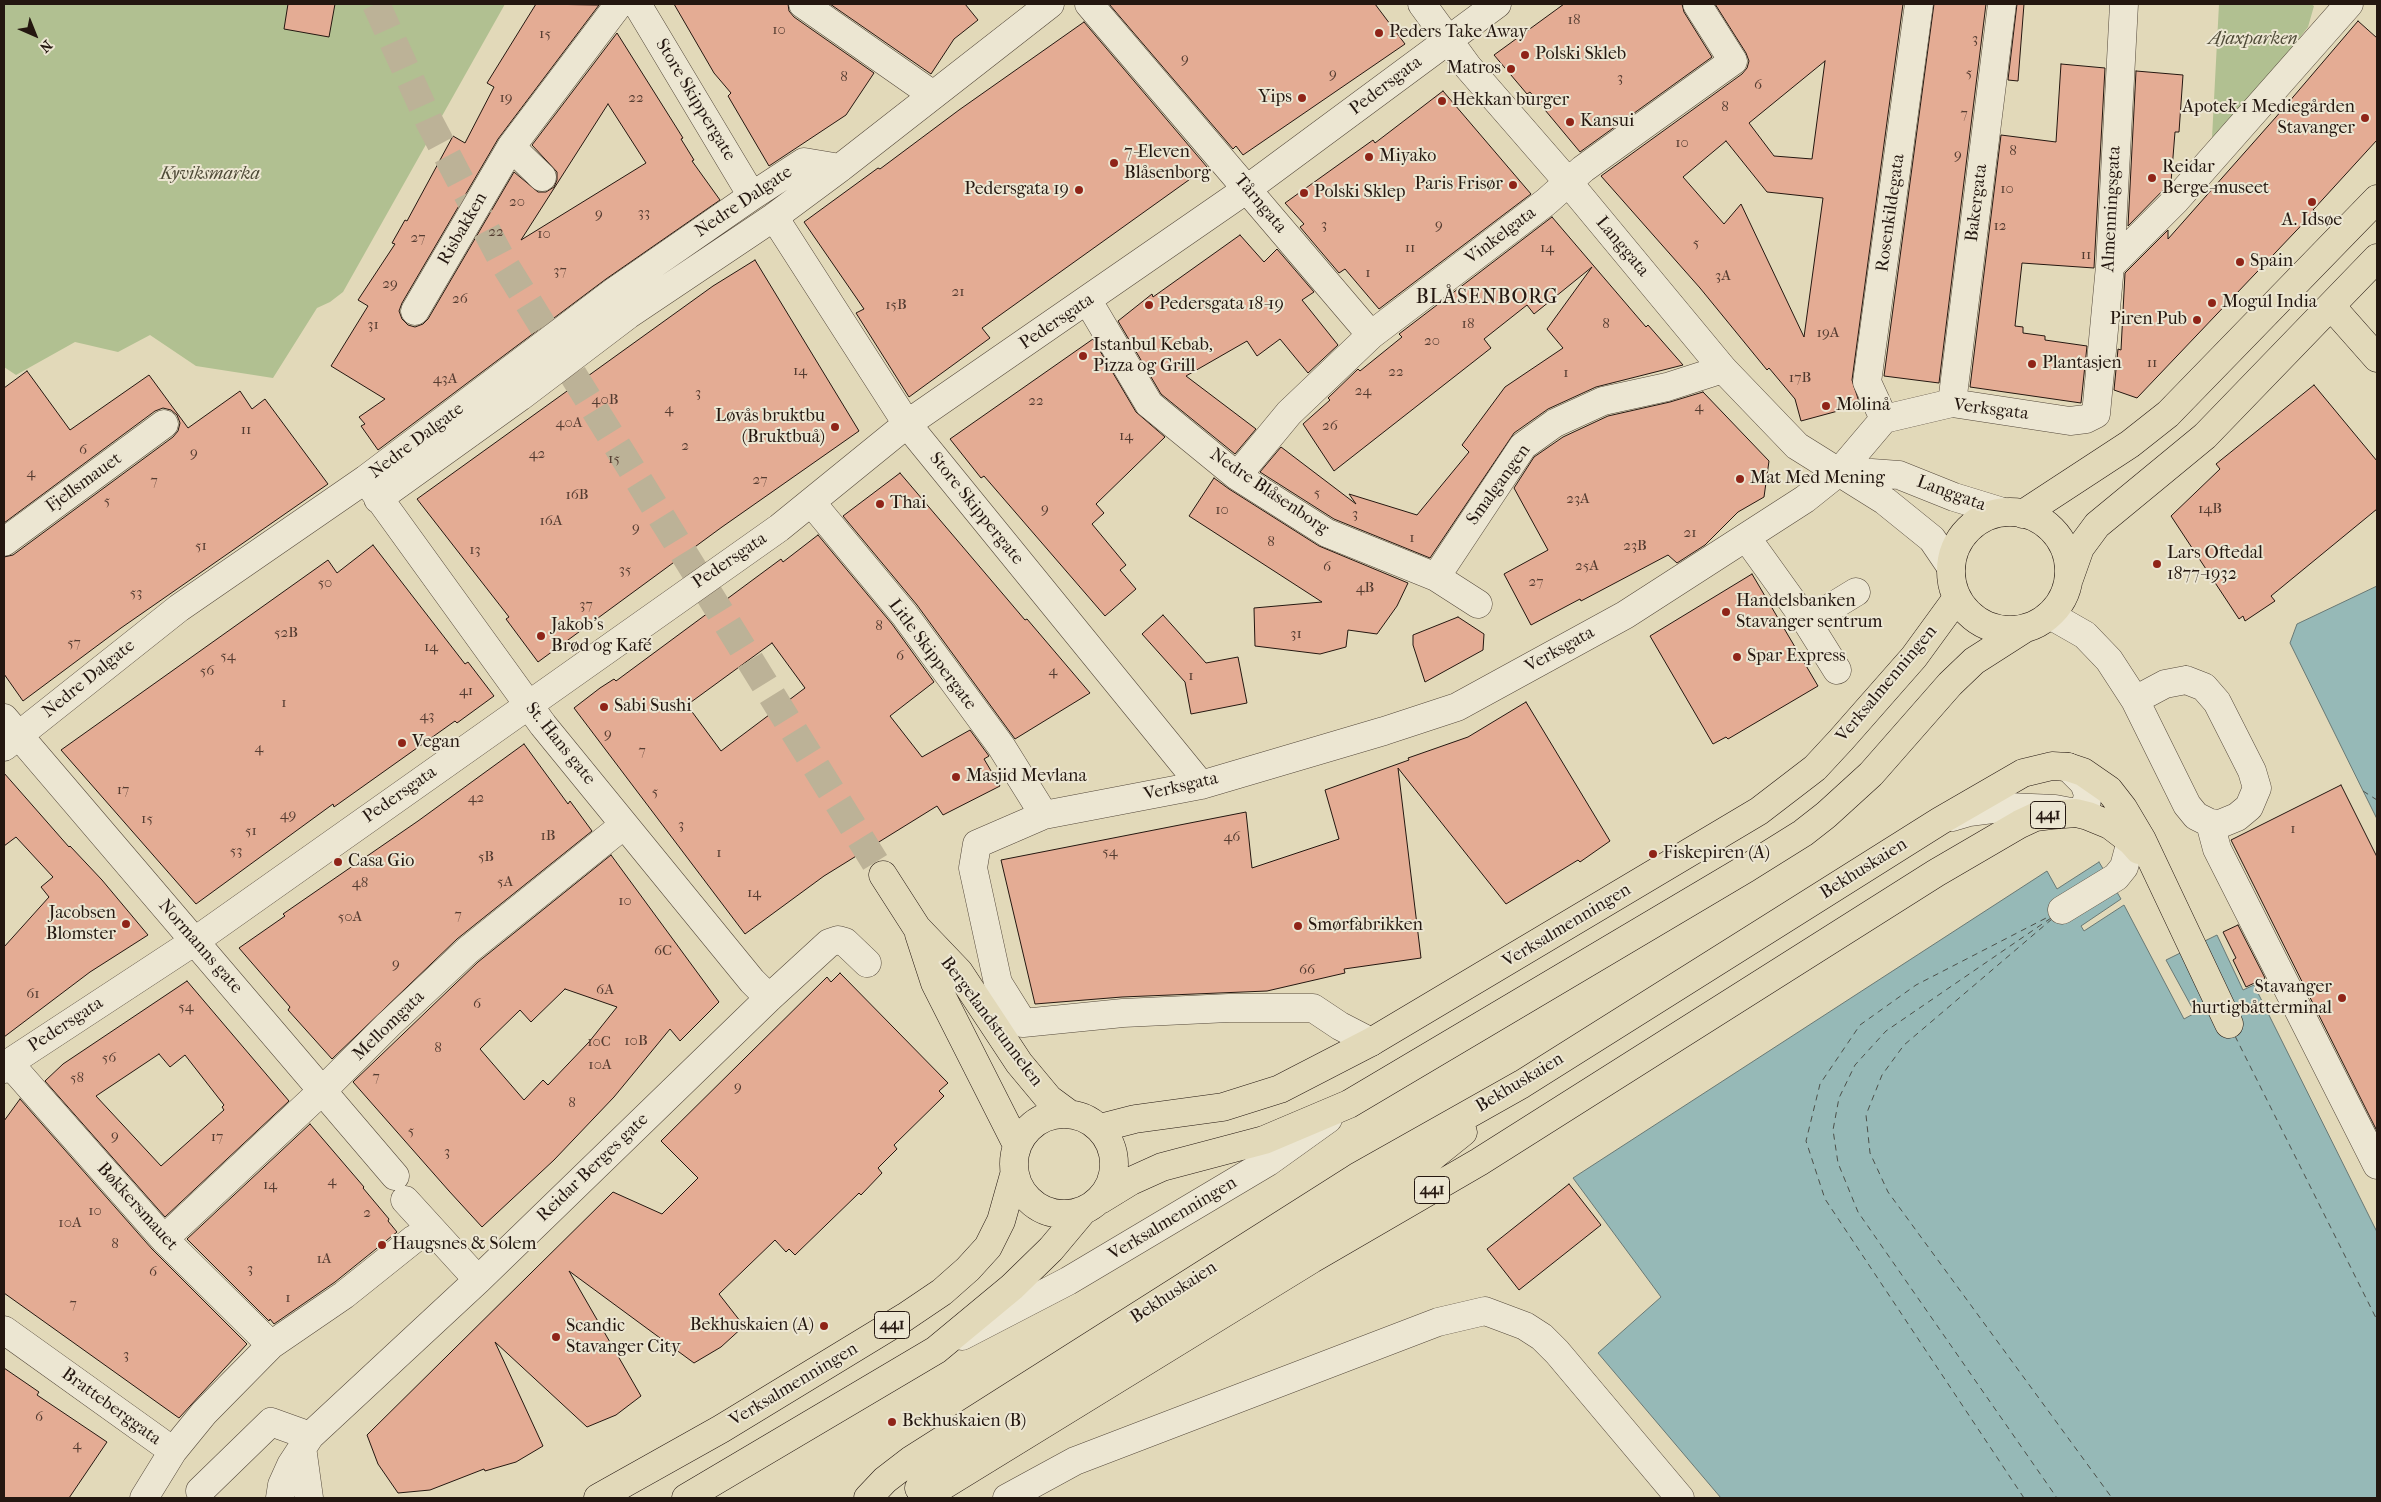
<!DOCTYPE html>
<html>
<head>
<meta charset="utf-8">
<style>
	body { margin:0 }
	#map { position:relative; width:2381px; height:1502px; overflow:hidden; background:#e2d9b9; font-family:"IM FELL French Canon",serif }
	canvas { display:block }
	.frame { position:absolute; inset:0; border:5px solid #241710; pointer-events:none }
	.north { position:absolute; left:10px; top:10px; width:50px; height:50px; -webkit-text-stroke:4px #ece6d2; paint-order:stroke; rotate:136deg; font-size:14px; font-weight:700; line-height:20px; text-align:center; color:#241710 }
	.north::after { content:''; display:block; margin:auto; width:18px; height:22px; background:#241710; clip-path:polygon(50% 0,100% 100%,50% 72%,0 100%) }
</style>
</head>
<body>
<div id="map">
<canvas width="2381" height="1502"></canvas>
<div class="frame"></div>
<div class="north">N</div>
</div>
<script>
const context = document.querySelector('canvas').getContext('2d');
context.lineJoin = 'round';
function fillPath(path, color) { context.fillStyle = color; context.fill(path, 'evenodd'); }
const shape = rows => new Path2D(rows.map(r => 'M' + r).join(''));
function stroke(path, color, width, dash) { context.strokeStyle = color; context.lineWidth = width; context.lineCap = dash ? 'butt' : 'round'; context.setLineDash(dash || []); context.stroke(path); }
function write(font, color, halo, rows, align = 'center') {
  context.font = font + ' "IM FELL French Canon",serif'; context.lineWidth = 4; context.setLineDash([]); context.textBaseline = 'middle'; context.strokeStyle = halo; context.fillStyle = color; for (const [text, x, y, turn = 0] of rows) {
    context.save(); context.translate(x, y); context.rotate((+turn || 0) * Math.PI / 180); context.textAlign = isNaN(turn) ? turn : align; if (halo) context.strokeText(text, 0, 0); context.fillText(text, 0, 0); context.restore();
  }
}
fillPath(shape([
	[4,4,505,4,343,292,330,302,317,308,273,378,196,366,150,335,118,352,75,342,16,375,4,367],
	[2219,4,2311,4,2314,6,2308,27,2217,144,2212,138]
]), '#b1c091');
const water = shape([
	[2377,586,2377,819,2290,643,2297,624,2377,586],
	[2099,862,2121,899,2081,926,2084,931,2124,905,2184,1019,2195,1013,2166,960,2217,935,2243,990,2254,985,2377,1232,2377,1498,1721,1498,1598,1353,1661,1297,1573,1178,2047,871,2057,889,2099,862]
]);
fillPath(water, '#96b9b7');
stroke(water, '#687874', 1);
stroke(shape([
	[2363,791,2377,800],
	[2051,918,1886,1031,1855,1065,1839,1098,1833,1130,1838,1163,1858,1212,2057,1498],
	[2052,919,1904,1045,1882,1075,1866,1115,1870,1153,1888,1192,2112,1498],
	[2235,1036,2377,1320],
	[2024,1498,1825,1199,1806,1141,1820,1084,1860,1025,1916,985,2050,916]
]), '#4c504a', 1, [6, 5]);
const building = shape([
	[288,4,335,4,329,37,284,29,288,4],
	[536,4,599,5,498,139,402,303,399,311,402,319,408,325,415,327,423,324,428,319,514,172,538,192,546,192,554,187,557,180,557,172,532,145,617,33,683,138,681,139,694,160,692,161,720,200,606,279,378,450,361,426,365,424,359,417,385,399,331,366,368,306,358,300,395,244,392,243,405,220,407,221,453,136,465,143,494,87,487,83,536,4],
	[608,104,646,163,521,240,608,104],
	[674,4,788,4,789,11,794,17,874,73,846,115,769,166,728,96,731,93,714,73,674,4],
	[830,4,965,4,978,20,954,39,931,74,830,4],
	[1109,4,1375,4,1405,44,1243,155,1236,146,1233,149,1109,4],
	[1564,4,1682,4,1684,12,1712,57,1580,152,1530,92,1527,94,1494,55,1564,4],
	[1715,4,1903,4,1852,380,1860,405,1801,421,1795,399,1769,368,1767,370,1700,288,1601,176,1742,74,1747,68,1749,61,1746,53,1715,4],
	[1825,61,1812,159,1774,156,1749,123,1825,61],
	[1726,141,1767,192,1823,198,1804,337,1741,204,1724,224,1683,177,1726,141],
	[1934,4,1986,4,1939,383,1884,376,1934,4],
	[2017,4,2024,4,2018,81,2008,80,2017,4],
	[2358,21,2377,38,2377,140,2313,210,2315,211,2137,398,2114,390,2118,349,2121,350,2125,273,2168,230,2168,239,2276,117,2358,21],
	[1084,22,1207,167,982,328,990,338,909,397,856,313,864,309,804,222,878,168,880,169,959,110,1084,22],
	[2061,64,2105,68,2094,268,2022,263,2015,326,2023,327,2023,333,2045,336,2045,340,2087,346,2081,403,1970,387,2001,135,2056,142,2061,64],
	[2136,71,2183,75,2179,132,2175,132,2171,182,2128,226,2136,71],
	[1443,91,1531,194,1379,309,1345,269,1339,273,1300,227,1304,224,1285,203,1373,140,1375,143,1443,91],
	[1552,217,1646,327,1648,325,1683,365,1596,387,1548,409,1514,433,1430,558,1334,519,1260,472,1281,447,1356,504,1349,494,1417,515,1469,452,1462,445,1505,387,1563,348,1547,329,1592,267,1534,314,1527,305,1484,339,1491,348,1334,471,1303,424,1330,400,1328,398,1358,369,1360,371,1402,337,1399,334,1552,217],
	[1240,235,1264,262,1277,249,1314,292,1302,300,1338,345,1308,373,1280,339,1257,356,1247,341,1186,376,1256,429,1235,454,1161,394,1118,321,1152,294,1153,297,1240,235],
	[755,260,859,431,722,527,538,662,506,619,509,617,417,499,713,286,755,260],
	[1093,339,1136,412,1165,437,1096,504,1104,513,1092,524,1126,565,1120,570,1136,589,1105,616,984,476,981,478,950,439,1093,339],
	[27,371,70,430,149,375,188,428,240,391,252,409,265,399,328,484,121,628,23,701,4,674,4,557,13,555,173,437,178,431,180,423,177,415,171,410,163,408,155,411,4,523,4,388,27,371],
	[2314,385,2377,461,2377,509,2271,596,2275,601,2245,621,2243,616,2239,619,2171,516,2220,469,2216,464,2314,385],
	[1703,392,1769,461,1764,497,1738,512,1705,545,1677,563,1668,555,1581,601,1580,599,1531,625,1504,574,1548,550,1514,488,1534,457,1563,437,1608,416,1670,402,1703,392],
	[900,473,1025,620,1027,619,1090,693,1015,739,917,605,843,516,900,473],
	[1214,478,1229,489,1319,546,1408,583,1397,606,1377,634,1348,630,1346,647,1320,654,1255,646,1254,608,1322,602,1189,516,1214,478],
	[818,535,892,624,934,682,890,716,922,757,970,730,989,756,984,759,1000,786,943,815,937,806,824,876,745,934,574,708,600,688,614,679,616,681,781,559,783,562,818,535],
	[772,643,805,688,721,751,687,705,772,643],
	[373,545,465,664,468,662,494,696,457,723,455,721,334,807,333,804,196,904,61,750,328,560,337,573,373,545],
	[1752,574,1818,686,1728,739,1726,737,1713,744,1650,636,1752,574],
	[1163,615,1206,663,1238,657,1247,703,1191,714,1185,682,1142,634,1163,615],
	[1458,617,1484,634,1483,650,1425,682,1413,645,1413,635,1458,617],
	[1526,702,1610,841,1580,862,1578,860,1506,904,1398,768,1421,958,1344,969,1345,973,1267,991,1122,997,1035,1004,1001,860,1246,812,1252,868,1339,839,1325,790,1409,760,1408,758,1468,737,1526,702],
	[524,744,568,804,570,801,592,831,457,939,332,1059,288,1010,290,1007,239,948,285,916,283,914,418,821,524,744],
	[4,773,69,847,70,846,102,880,148,935,90,972,4,1037,4,947,49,897,41,887,53,877,16,837,4,846,4,773],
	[2341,785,2377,857,2377,1131,2231,840,2341,785],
	[611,855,719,1002,680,1041,670,1029,614,1097,554,1160,482,1227,449,1191,353,1082,478,962,611,855],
	[565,989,617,1007,589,1042,548,1085,543,1080,524,1100,480,1049,520,1010,531,1022,565,989],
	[2238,925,2265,978,2246,987,2233,960,2236,958,2223,932,2238,925],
	[840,973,948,1083,939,1091,944,1096,894,1145,897,1149,878,1168,882,1173,861,1195,859,1193,795,1255,789,1249,786,1252,775,1240,719,1294,744,1326,721,1347,694,1363,569,1271,641,1396,616,1415,587,1427,495,1342,543,1446,516,1462,485,1471,484,1469,430,1490,398,1493,378,1464,367,1435,613,1192,662,1214,698,1178,661,1141,827,977,831,982,840,973],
	[187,981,289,1101,165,1217,45,1081,63,1064,187,981],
	[159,1054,170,1067,185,1055,224,1105,222,1107,224,1110,161,1166,96,1096,159,1054],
	[20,1099,152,1249,247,1344,179,1418,4,1293,4,1121,20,1099],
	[310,1124,364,1187,363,1188,389,1219,388,1221,397,1232,335,1282,274,1324,270,1319,269,1321,187,1239,310,1124],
	[1569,1184,1601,1225,1519,1290,1487,1249,1569,1184],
	[4,1368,39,1392,37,1395,107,1442,69,1498,4,1498,4,1368]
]);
fillPath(building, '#e4ac94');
stroke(building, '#241710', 1);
stroke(shape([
	[376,4,429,121,502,260,883,875]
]), '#bcb297', 28, [28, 14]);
const minor = shape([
	[637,4,752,196],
	[803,4,933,95],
	[1089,4,1371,335],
	[1422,4,1468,67,1568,182,1723,369,1797,446,1885,501,1932,539,1951,567],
	[511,147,542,177],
	[774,217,907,424,1201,785],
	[2110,266,2176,200,2349,4],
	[1088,301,1149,404,1237,476,1327,533,1436,577,1478,604],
	[415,311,511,147,619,4],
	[1952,403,2002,4],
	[1884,419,1867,382,1919,4],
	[1844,471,1899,475,1954,497,2003,512],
	[1237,476,1289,413,1371,335,1546,202,1583,169,1733,61,1697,4],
	[368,483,543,725,752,981,769,998],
	[378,499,520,397,628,315,774,217,840,168,1050,4],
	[811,502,904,614,1001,746,1044,815],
	[1746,537,1807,622,1837,670],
	[4,542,164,424],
	[1436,577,1523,446,1555,423,1603,401,1667,387,1723,369],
	[2050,615,2085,635,2109,660,2135,700],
	[1807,622,1856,592],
	[2186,680,2204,687,2217,702,2252,771,2257,788,2249,807,2237,817,2220,824,2210,823,2196,816,2187,805,2135,700,2165,684,2186,680],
	[4,718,395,1176],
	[4,747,179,608,366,479,615,291,752,196,804,162,840,168],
	[1952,817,1969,812,2008,807,2055,809,2076,813,2086,805,2088,794,2084,783,2068,767],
	[2210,823,2217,849,2377,1165],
	[2062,910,2116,877,2124,867,2131,841,2127,821],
	[1371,1042,1340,1026,1313,1008,1229,1008,1123,1013,1023,1023,998,983,973,868,977,844,1044,815,1201,785,1384,731,1457,707,1625,615,1805,499,1840,471,1884,419,1952,403,2070,421,2086,419,2096,414,2110,266,2124,4],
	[9,1063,164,1239,271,1345],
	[4,1069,9,1063,195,941,779,528,907,424,1247,189,1497,4],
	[405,1200,478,1280],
	[164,1239,323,1090,388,1025,468,950,624,825],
	[4,1330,173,1451],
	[962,1336,1068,1281,1268,1162,1328,1119],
	[302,1447,309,1498],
	[200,1491,271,1422,310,1436],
	[144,1498,173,1451,204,1413,271,1345,344,1295,414,1239],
	[280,1498,282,1485,291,1465,310,1436,478,1280,769,998,829,943,838,940,845,942,867,963],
	[1007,1498,1075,1461,1438,1322,1485,1311,1525,1326,1542,1337,1557,1352,1680,1498]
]);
const major = shape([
	[2331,306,2377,358],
	'1951 571a59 59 0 1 1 118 0a59 59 0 1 1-118 0Z',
	[2023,514,2130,444,2168,414,2377,199],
	[2069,579,2080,548,2097,525,2205,436,2377,258],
	[883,875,917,928,959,972,1019,1063,1049,1099,1068,1113],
	[919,934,935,983,1017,1145],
	'1014 1164a50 50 0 1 1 100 0a50 50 0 1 1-100 0Z',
	[1100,1128,1135,1119,1223,1107,1280,1089,1371,1042,1759,811,1815,768,1841,740,1914,657,1957,598],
	[1100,1200,1131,1181,1162,1167,1264,1140,1349,1104,1747,868,1803,833,1826,815,1871,774,1950,684,1974,661,2024,629],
	[919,1488,930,1473,958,1454,1143,1338,1339,1219,1427,1161,1463,1132],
	[598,1498,721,1429,905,1317,942,1292,968,1269,988,1247,1001,1221,1014,1175],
	[686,1498,936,1350,1012,1287,1051,1249,1082,1212],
	[868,1498,885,1480,911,1460,1357,1177,1522,1084,1940,821,2023,773,2052,766,2068,767,2083,772,2109,790,2123,808,2142,840,2229,1024],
	[923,1498,1312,1259,1479,1162,1936,873,2020,824,2035,817,2051,815,2076,813,2088,816,2110,825,2131,841,2139,850]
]);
stroke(minor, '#54483a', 29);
stroke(major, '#241710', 29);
stroke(minor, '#ece6d2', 28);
stroke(major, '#e2d9b9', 28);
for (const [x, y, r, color] of [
	[1379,33,5,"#8f2418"],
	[1525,55,5,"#8f2418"],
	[1511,69,5,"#8f2418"],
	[1302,98,5,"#8f2418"],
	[1442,101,5,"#8f2418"],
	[2365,118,5,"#8f2418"],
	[1570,122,5,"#8f2418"],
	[1369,157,5,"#8f2418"],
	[1114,163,5,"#8f2418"],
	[2152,178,5,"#8f2418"],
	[1513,185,5,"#8f2418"],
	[1079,190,5,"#8f2418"],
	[1304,193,5,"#8f2418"],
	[2312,202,5,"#8f2418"],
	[2240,262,5,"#8f2418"],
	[2212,303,5,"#8f2418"],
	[1149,305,5,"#8f2418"],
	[2197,320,5,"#8f2418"],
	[1083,356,5,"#8f2418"],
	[2032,364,5,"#8f2418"],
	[1826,406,5,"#8f2418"],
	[835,427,5,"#8f2418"],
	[1740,479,5,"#8f2418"],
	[880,504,5,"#8f2418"],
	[2157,564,5,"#8f2418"],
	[1726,612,5,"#8f2418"],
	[541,636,5,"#8f2418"],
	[1737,657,5,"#8f2418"],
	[604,707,5,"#8f2418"],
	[402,743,5,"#8f2418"],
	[956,777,5,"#8f2418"],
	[1653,854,5,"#8f2418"],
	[338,862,5,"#8f2418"],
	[126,924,5,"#8f2418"],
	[1298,926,5,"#8f2418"],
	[2342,998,5,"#8f2418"],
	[382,1245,5,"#8f2418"],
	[824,1326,5,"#8f2418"],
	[556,1337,5,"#8f2418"],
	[892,1422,5,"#8f2418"]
]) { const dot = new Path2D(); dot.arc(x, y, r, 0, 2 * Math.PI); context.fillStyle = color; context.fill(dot); stroke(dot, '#ece6d2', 2); }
write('15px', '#543c31', null, [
	["18",1574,20],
	["10",779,30],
	["15",545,34],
	["3",1975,39],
	["9",1185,59],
	["5",1969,73],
	["9",1333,74],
	["8",844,77],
	["3",1620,78],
	["6",1758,85],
	["19",506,98],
	["22",636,98],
	["8",1725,107],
	["7",1964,114],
	["10",1682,143],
	["8",2013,151],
	["9",1958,155],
	["10",2007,189],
	["20",517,202],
	["33",644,213],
	["9",599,214],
	["3",1324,225],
	["9",1439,225],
	["12",2000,226],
	["22",496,232],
	["10",544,234],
	["27",418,238],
	["5",1696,243],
	["11",1410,248],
	["14",1547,248],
	["11",2086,255],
	["37",560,271],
	["1",1368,273],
	["3A",1723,276],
	["29",390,284],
	["21",958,292],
	["26",460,299],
	["15B",896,305],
	["18",1468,324],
	["8",1606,324],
	["31",373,325],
	["19A",1828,333],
	["20",1432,341],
	["11",2152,363],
	["14",800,371],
	["22",1396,372],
	["1",1566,373],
	["17B",1800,378],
	["43A",445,379],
	["24",1363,391],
	["3",698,393],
	["40B",605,400],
	["22",1036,401],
	["4",1699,407],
	["4",669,409],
	["40A",569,423],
	["26",1330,426],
	["11",246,430],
	["14",1126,436],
	["2",685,446],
	["6",83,450],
	["9",194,453],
	["42",537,454],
	["15",614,459],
	["4",31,473],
	["27",760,480],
	["7",154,481],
	["5",1317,493],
	["16B",577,495],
	["23A",1578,499],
	["5",107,501],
	["9",1045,509],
	["14B",2210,509],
	["10",1222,510],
	["3",1355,514],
	["16A",551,521],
	["9",636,528],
	["21",1690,533],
	["1",1412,538],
	["8",1271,542],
	["51",201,546],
	["23B",1635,546],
	["13",475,550],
	["25A",1587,566],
	["6",1327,567],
	["35",625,570],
	["27",1536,582],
	["50",325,583],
	["4B",1365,588],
	["53",136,593],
	["37",586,605],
	["8",879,626],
	["52B",286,633],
	["31",1296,634],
	["57",74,643],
	["14",431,647],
	["54",228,656],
	["6",900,656],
	["56",207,671],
	["4",1053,671],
	["1",1191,676],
	["41",466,691],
	["1",284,703],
	["43",427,716],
	["9",608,734],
	["4",259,748],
	["7",642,751],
	["17",123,790],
	["5",655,792],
	["42",476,798],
	["49",288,815],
	["15",147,819],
	["3",681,825],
	["1",2293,829],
	["51",251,831],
	["1B",548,836],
	["46",1232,837],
	["53",236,851],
	["54",1110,852],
	["1",719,853],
	["5B",486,857],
	["5A",505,882],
	["48",360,883],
	["14",754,893],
	["10",625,901],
	["7",458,915],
	["50A",350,917],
	["6C",663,951],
	["9",396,964],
	["66",1307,970],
	["6A",605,990],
	["61",33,994],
	["6",477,1004],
	["54",186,1007],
	["10B",636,1041],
	["10C",599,1042],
	["8",438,1048],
	["56",109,1058],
	["10A",600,1065],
	["7",376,1077],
	["58",77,1078],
	["9",738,1087],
	["8",572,1103],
	["5",411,1131],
	["9",115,1136],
	["17",217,1137],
	["3",447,1152],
	["4",332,1181],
	["14",270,1185],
	["10",95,1211],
	["2",367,1213],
	["10A",70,1223],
	["8",115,1244],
	["1A",324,1259],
	["3",250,1269],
	["6",153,1272],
	["1",288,1298],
	["7",73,1304],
	["3",126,1355],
	["6",39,1417],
	["4",77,1445]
]);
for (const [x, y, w] of [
	[2048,815,35],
	[1432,1190,35],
	[892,1325,35]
]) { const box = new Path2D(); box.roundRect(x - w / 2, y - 13.5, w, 27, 4); context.fillStyle = '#ece6d2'; context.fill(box); stroke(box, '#241710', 1); }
write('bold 16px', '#241710', null, [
	["441",2048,815],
	["441",1432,1190],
	["441",892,1325]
]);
write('18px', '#241710', '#ece6d2', [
	["Peders Take Away",1389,33],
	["Polski Skleb",1535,55],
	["Matros",1501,69,"right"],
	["Yips",1292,98,"right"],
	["Hekkan burger",1452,101],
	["Apotek 1 Mediegården",2355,108,"right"],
	["Stavanger",2355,129,"right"],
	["Kansui",1580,122],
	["7-Eleven",1124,153],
	["Blåsenborg",1124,174],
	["Miyako",1379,157],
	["Reidar",2162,168],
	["Berge-museet",2162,189],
	["Paris Frisør",1503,185,"right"],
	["Pedersgata 19",1069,190,"right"],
	["Polski Sklep",1314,193],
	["A. Idsøe",2312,221,"center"],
	["Spain",2250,262],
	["Mogul India",2222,303],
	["Pedersgata 18-19",1159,305],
	["Piren Pub",2187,320,"right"],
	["Istanbul Kebab,",1093,346],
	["Pizza og Grill",1093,367],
	["Plantasjen",2042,364],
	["Molinå",1836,406],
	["Løvås bruktbu",825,417,"right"],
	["(Bruktbuå)",825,438,"right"],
	["Mat Med Mening",1750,479],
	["Thai",890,504],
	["Lars Oftedal",2167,554],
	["1877-1932",2167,575],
	["Handelsbanken",1736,602],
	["Stavanger sentrum",1736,623],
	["Jakob's",551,626],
	["Brød og Kafé",551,647],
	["Spar Express",1747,657],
	["Sabi Sushi",614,707],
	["Vegan",412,743],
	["Masjid Mevlana",966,777],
	["Fiskepiren (A)",1663,854],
	["Casa Gio",348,862],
	["Jacobsen",116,914,"right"],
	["Blomster",116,935,"right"],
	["Smørfabrikken",1308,926],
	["Stavanger",2332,988,"right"],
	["hurtigbåtterminal",2332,1009,"right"],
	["Haugsnes & Solem",392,1245],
	["Bekhuskaien (A)",814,1326,"right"],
	["Scandic",566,1327],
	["Stavanger City",566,1348],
	["Bekhuskaien (B)",902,1422]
], 'left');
write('italic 18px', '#4e4a37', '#ece6d2', [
	["Ajaxparken",2253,40],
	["Kyviksmarka",210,175]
]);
write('18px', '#241710', '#ece6d2', [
	["Pedersgata",1386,86,-37],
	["Store Skippergate",695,100,59],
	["Nedre Dalgate",744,202,-34],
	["Bakergata",1977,203,-83],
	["Tårngata",1260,204,50],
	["Almenningsgata",2112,209,-87],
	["Rosenkildegata",1891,213,-82],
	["Risbakken",463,229,-60],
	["Vinkelgata",1501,236,-37],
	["Langgata",1622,247,50],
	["Pedersgata",1057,322,-34],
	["Verksgata",1991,410,7],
	["Nedre Dalgate",417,441,-37],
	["Fjellsmauet",84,483,-36],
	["Smalgangen",1499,485,-54],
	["Nedre Blåsenborg",1269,492,34],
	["Langgata",1951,494,20],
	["Store Skippergate",976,509,51],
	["Pedersgata",730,561,-34],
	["Verksgata",1560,650,-29],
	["Litle Skippergate",932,655,53],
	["Nedre Dalgate",89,679,-39],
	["Verksalmenningen",1887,684,-50],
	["St. Hans gate",560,744,51],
	["Verksgata",1181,787,-13],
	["Pedersgata",400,795,-35],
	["Bekhuskaien",1864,869,-32],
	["Verksalmenningen",1567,926,-31],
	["Normanns gate",200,947,49],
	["Bergelandstunnelen",991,1022,53],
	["Pedersgata",66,1025,-33],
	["Mellomgata",389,1026,-44],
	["Bekhuskaien",1520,1083,-31],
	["Reidar Berges gate",593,1168,-44],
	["Bøkkersmauet",137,1207,48],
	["Verksalmenningen",1173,1219,-31],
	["Bekhuskaien",1174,1293,-33],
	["Verksalmenningen",794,1385,-31],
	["Bratteberggata",111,1407,36]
]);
context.letterSpacing = '1px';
write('20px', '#241710', '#ece6d2', [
	["BLÅSENBORG",1487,298]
]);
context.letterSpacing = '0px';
</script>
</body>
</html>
